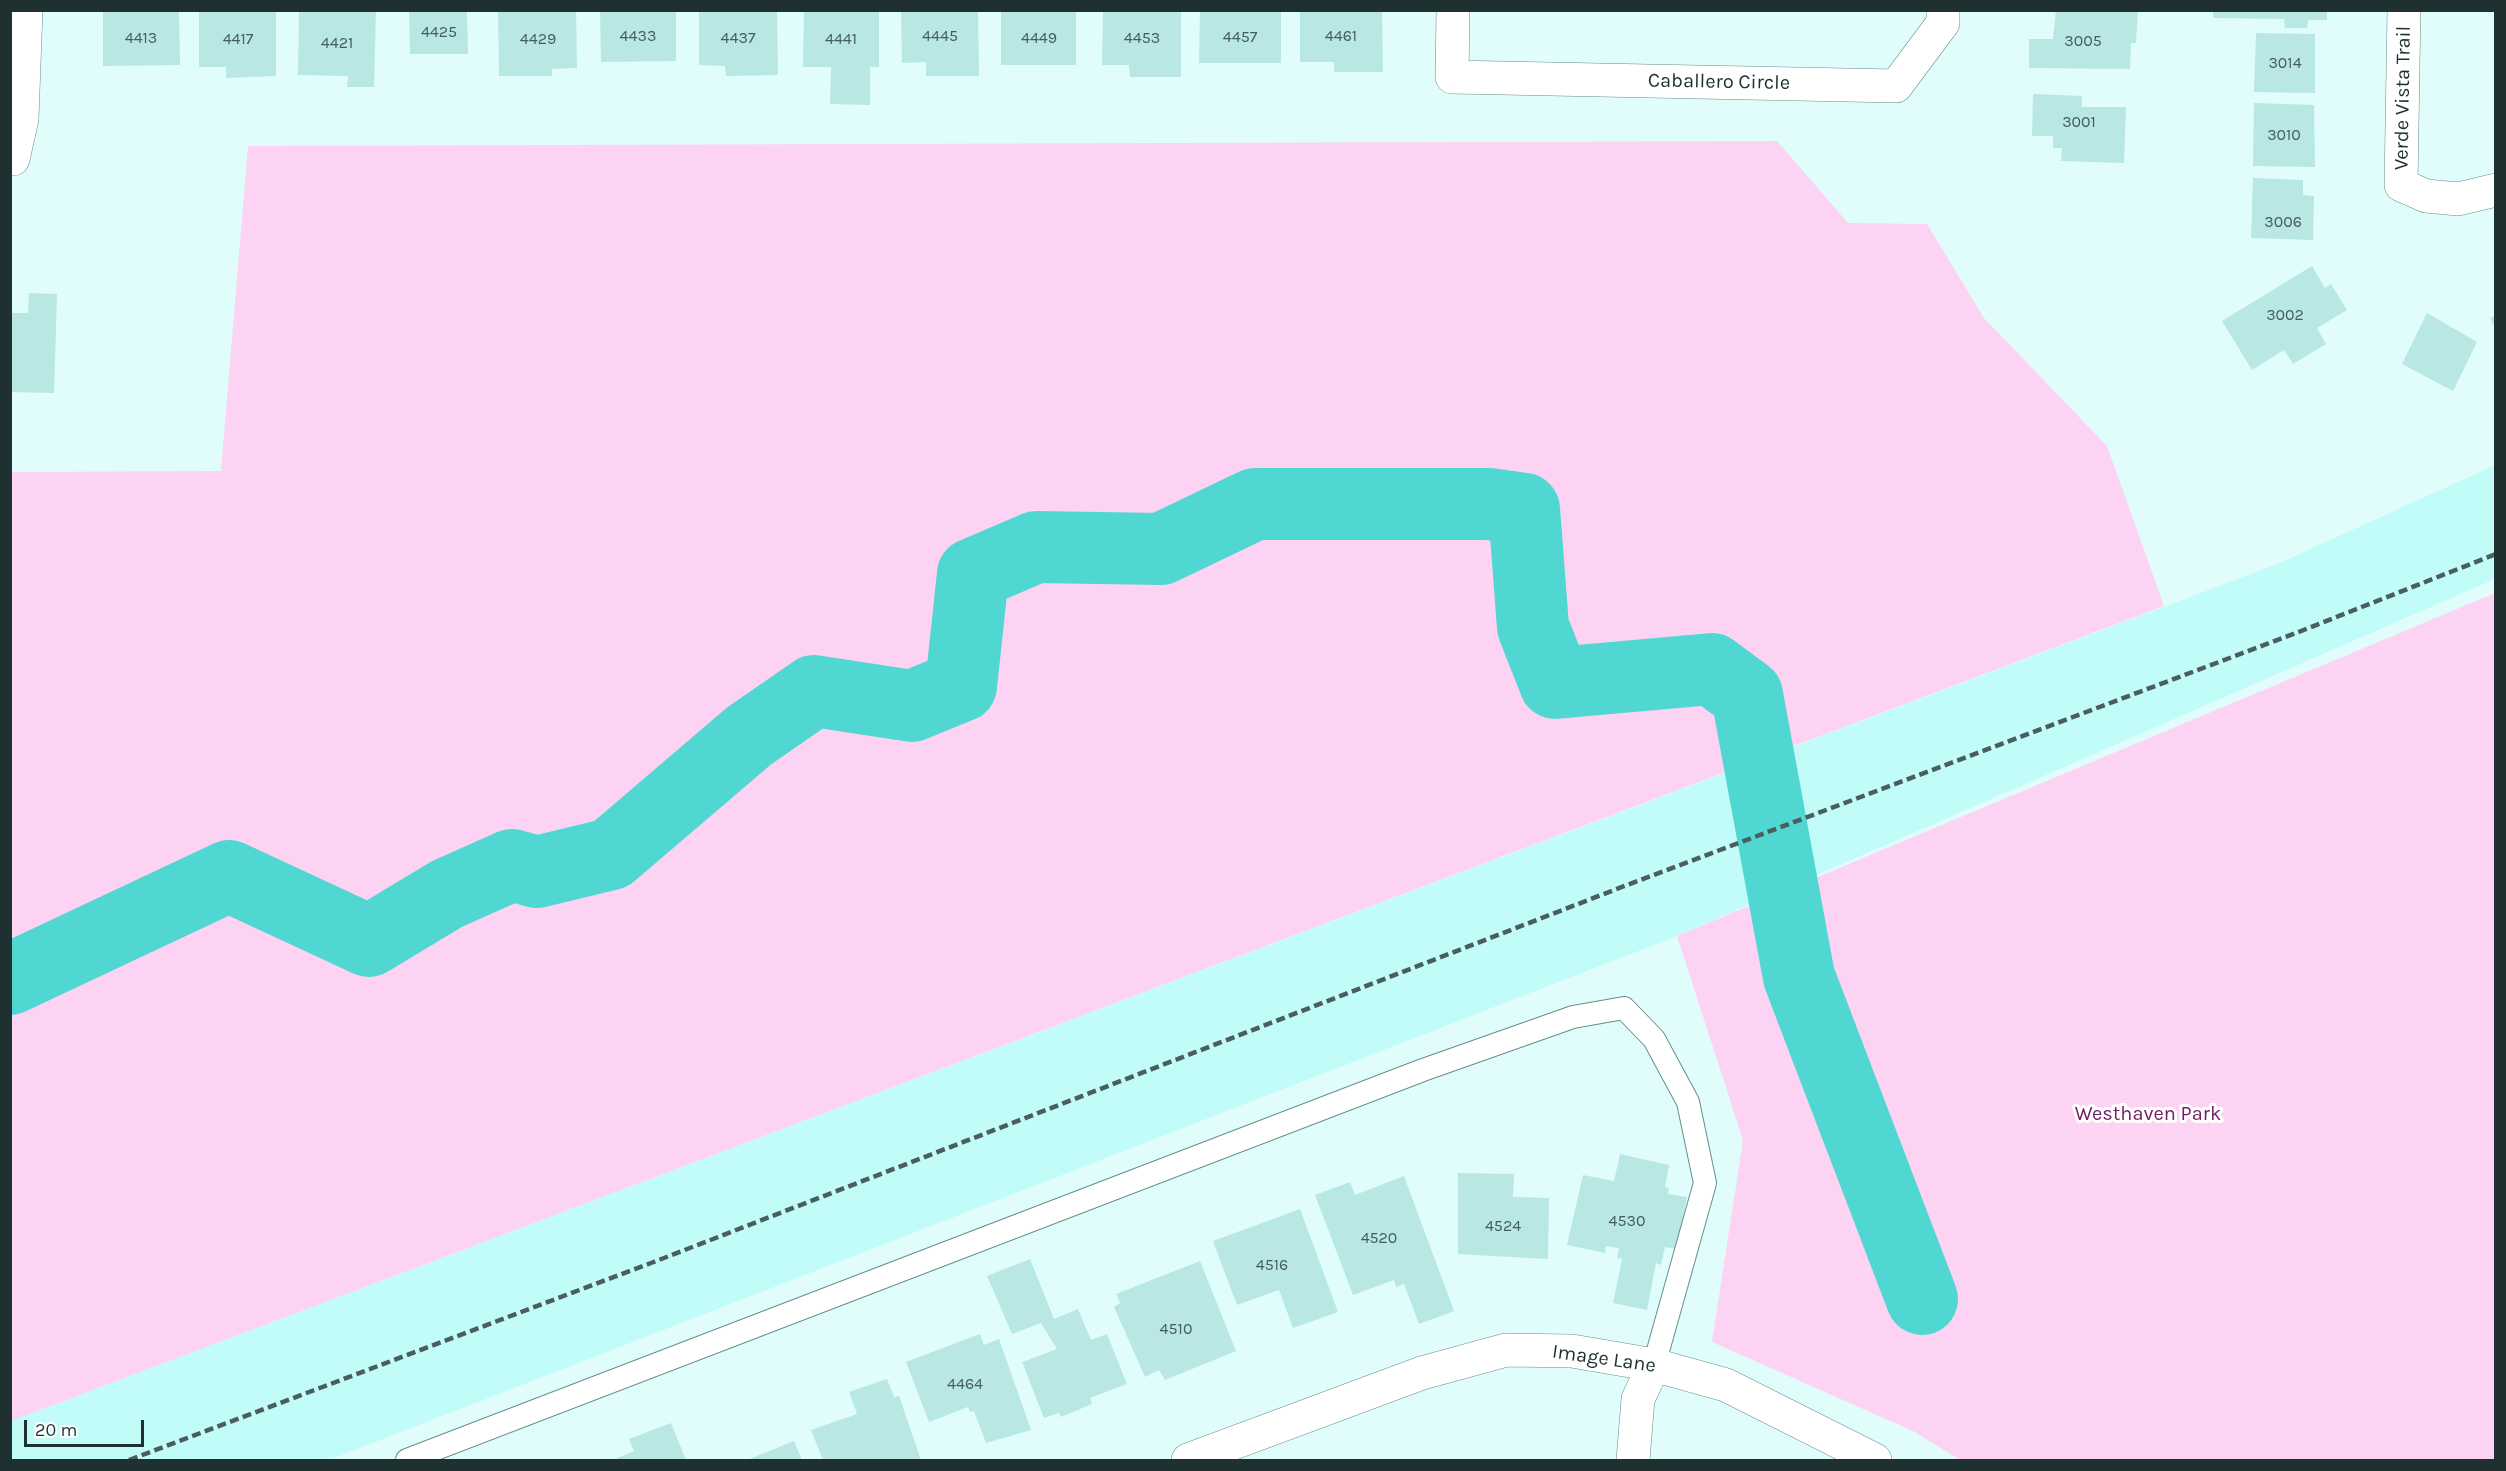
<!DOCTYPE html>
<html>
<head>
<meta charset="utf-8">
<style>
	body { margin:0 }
	#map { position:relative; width:2506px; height:1471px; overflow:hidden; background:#e1fdfb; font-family:Karla,sans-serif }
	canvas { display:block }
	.frame { position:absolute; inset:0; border:12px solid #1e3130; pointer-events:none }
	.scale { position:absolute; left:24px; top:1420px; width:120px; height:27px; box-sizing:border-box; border:3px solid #1e3130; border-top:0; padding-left:8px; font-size:18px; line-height:21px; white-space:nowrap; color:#1e3130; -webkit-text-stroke:4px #fff; paint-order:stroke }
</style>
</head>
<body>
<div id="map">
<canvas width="2506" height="1471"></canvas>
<div class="frame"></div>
<div class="scale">20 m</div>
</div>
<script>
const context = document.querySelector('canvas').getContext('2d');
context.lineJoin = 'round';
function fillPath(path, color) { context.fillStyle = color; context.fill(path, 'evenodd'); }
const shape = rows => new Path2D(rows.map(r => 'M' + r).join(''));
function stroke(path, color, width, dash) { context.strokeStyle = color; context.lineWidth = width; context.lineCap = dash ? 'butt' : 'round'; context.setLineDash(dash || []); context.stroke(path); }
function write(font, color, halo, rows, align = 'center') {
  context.font = font + ' Karla,sans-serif'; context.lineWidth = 6; context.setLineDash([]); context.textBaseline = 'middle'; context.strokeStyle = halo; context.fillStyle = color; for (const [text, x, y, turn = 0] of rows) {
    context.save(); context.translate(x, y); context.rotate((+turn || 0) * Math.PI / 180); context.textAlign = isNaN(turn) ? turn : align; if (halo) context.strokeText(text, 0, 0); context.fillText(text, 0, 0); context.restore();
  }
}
fillPath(shape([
	[2495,465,2495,579,1677,936,329,1460,11,1460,11,1421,2277,564]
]), '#c2fcf8');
fillPath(shape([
	[1777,141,1848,223,1927,224,1984,318,2107,446,2164,606,11,1421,11,472,221,471,248,146],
	[2495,593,2495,1460,1960,1460,1915,1432,1712,1342,1743,1140,1677,936]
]), '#fdd3f4');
stroke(shape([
	[10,979,229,876,369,941,447,894,512,865,537,872,611,854,749,736,814,691,912,706,961,686,973,574,1036,547,1161,549,1255,504,1489,504,1524,509,1533,627,1555,683,1712,669,1747,695,1799,977,1922,1299]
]), '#50d7d1', 72);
fillPath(shape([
	[103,10,179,10,180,65,103,66],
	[199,10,276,10,276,76,226,78,226,67,199,67],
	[299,10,376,10,374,87,347,87,348,76,298,75],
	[409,10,467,10,468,54,410,54],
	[498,10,576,10,577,68,552,69,552,76,499,76],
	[600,10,676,10,676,61,601,62],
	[699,10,777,10,778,75,726,76,725,66,699,65],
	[804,10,879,10,879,67,870,67,870,105,830,104,831,67,803,67],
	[901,10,978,10,979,76,926,76,926,62,902,63],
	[1001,10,1076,10,1076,65,1001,65],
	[1103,10,1181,10,1181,77,1130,77,1129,65,1102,65],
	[1200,10,1281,10,1281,63,1199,63],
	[1300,10,1382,10,1383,72,1334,72,1334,62,1300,62],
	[2056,10,2138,10,2136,43,2131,43,2130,69,2029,68,2029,39,2053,39],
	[2213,10,2327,10,2327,20,2308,20,2307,28,2285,28,2284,19,2213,18],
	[2256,33,2315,34,2315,93,2254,92],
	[2033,94,2082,96,2082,107,2126,107,2124,163,2061,161,2062,148,2053,148,2053,136,2032,136],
	[2254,103,2314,105,2315,167,2253,166],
	[2253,178,2303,180,2303,195,2314,196,2313,240,2251,238],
	[2312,266,2325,288,2331,284,2347,310,2317,328,2326,344,2293,364,2284,350,2252,370,2222,321],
	[29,293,57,294,54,393,10,392,10,313,28,313],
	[2427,313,2477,342,2453,391,2402,364],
	[2496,315,2496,330,2490,318],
	[1620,1154,1669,1165,1665,1187,1669,1188,1668,1194,1687,1197,1677,1249,1665,1247,1661,1265,1656,1263,1647,1310,1613,1303,1622,1259,1617,1258,1619,1248,1606,1246,1605,1253,1567,1245,1583,1175,1614,1181],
	[1458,1173,1514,1174,1513,1197,1549,1198,1548,1259,1458,1254],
	[1404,1176,1454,1311,1419,1324,1404,1284,1396,1287,1394,1280,1353,1295,1315,1195,1350,1182,1355,1195],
	[1300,1209,1338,1312,1293,1328,1279,1290,1237,1305,1213,1241],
	[1030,1259,1054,1319,1078,1309,1091,1340,1107,1334,1127,1384,1090,1398,1092,1404,1061,1417,1059,1413,1044,1418,1022,1362,1057,1349,1041,1323,1012,1334,987,1276],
	[1200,1261,1236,1351,1165,1380,1159,1370,1145,1377,1114,1307,1120,1303,1116,1294],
	[980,1334,984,1345,999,1339,1031,1430,986,1443,974,1411,970,1412,968,1407,929,1422,906,1362],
	[887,1379,894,1397,899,1396,921,1460,823,1460,811,1430,857,1414,849,1392],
	[671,1423,686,1460,619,1460,617,1458,634,1451,629,1439],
	[794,1441,802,1460,747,1460]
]), '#b8e7e4');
const lane = shape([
	[407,1460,1423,1070,1573,1017,1624,1008,1654,1039,1688,1102,1705,1183,1654,1365]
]);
const street = shape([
	[1453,10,1452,77,1896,86,1943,23,1943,10],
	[2404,10,2401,185,2426,196,2458,199,2496,190],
	[10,159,13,159,22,119,26,10],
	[1188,1460,1422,1373,1506,1350,1572,1351,1654,1365,1726,1385,1875,1460],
	[1633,1460,1638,1399,1654,1365]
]);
stroke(lane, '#638f8c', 24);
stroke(street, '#638f8c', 34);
stroke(lane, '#fff', 22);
stroke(street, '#fff', 33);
stroke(shape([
	[129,1460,651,1263,1627,885,2296,633,2496,554]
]), '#495e5d', 4.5, [9, 4.5]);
write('16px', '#445e5d', null, [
	["4425",439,32],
	["4433",638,36],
	["4445",940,36],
	["4461",1341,36],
	["4457",1240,37],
	["4413",141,38],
	["4437",738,38],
	["4449",1039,38],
	["4453",1142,38],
	["4417",238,39],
	["4429",538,39],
	["4441",841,39],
	["3005",2083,41],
	["4421",337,43],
	["3014",2285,63],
	["3001",2079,122],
	["3010",2284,135],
	["3006",2283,222],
	["3002",2285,315],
	["4530",1627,1221],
	["4524",1503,1226],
	["4520",1379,1238],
	["4516",1272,1265],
	["4510",1176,1329],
	["4464",965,1384]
]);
write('20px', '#1e3130', '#fff', [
	["Caballero Circle",1719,82,1],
	["Verde Vista Trail",2403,98,-89],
	["Image Lane",1604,1359,8]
]);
write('20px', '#742069', '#fff', [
	["Westhaven Park",2148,1114]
]);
</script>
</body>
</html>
